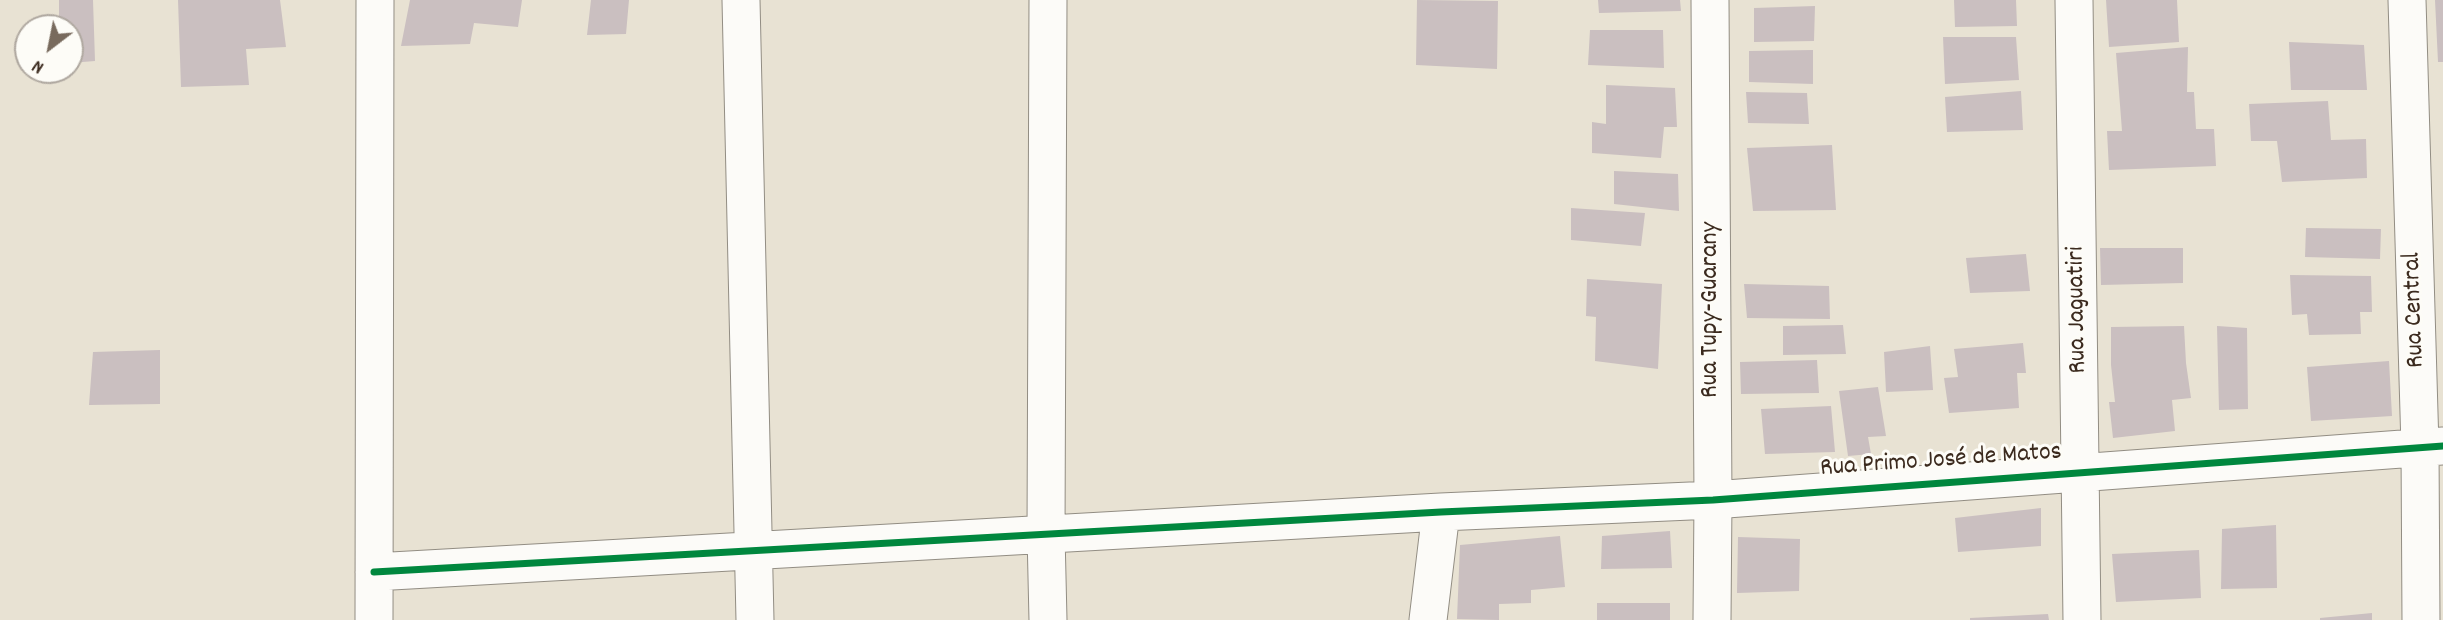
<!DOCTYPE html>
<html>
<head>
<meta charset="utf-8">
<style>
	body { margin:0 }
	#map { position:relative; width:2443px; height:620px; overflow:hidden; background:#e8e2d3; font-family:Dekko,sans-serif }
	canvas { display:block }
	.north { position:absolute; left:14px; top:14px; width:70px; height:70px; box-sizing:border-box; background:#fdfcf7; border:2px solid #afa8a0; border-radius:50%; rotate:212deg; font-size:19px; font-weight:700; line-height:28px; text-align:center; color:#3b2a1e }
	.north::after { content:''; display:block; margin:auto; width:24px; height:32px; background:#786a5d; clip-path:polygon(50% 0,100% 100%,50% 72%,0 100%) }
</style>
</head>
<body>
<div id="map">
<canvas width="2443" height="620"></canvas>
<div class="north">N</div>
</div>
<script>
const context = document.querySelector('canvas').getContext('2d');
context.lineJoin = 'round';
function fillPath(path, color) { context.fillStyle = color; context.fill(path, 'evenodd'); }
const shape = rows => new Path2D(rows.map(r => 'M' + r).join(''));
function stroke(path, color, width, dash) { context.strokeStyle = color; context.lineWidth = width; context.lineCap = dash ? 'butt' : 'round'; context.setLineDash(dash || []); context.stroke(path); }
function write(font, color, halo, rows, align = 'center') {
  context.font = font + ' Dekko,sans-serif'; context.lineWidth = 6; context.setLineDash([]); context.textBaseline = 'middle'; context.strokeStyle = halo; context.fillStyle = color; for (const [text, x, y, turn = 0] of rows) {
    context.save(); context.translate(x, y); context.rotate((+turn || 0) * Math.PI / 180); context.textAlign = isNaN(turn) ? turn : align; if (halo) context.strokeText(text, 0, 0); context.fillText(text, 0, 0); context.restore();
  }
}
fillPath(shape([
	[59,0,93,0,95,61,70,63,70,28,59,28],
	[178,0,280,0,286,47,246,49,249,85,181,87],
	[410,0,522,0,518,27,474,23,470,44,401,46],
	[591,0,629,0,626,34,587,35],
	[1417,0,1498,1,1497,69,1416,65],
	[1598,0,1680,0,1681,11,1599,13],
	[1954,0,2016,0,2017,26,1955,27],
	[2106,0,2177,0,2179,42,2109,47],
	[2435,0,2443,0,2443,62,2438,62],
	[1815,6,1814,41,1754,42,1754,8],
	[1590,30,1663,30,1664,68,1588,65],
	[1943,37,2016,37,2019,80,1945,84],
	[2289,42,2364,45,2367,90,2291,90],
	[2188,47,2187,92,2194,92,2196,129,2214,129,2216,166,2109,170,2107,131,2122,131,2116,53],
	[1813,50,1813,84,1749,82,1749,51],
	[1606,85,1675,88,1677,127,1664,127,1661,158,1592,153,1592,122,1606,124],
	[2021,91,2023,130,1947,132,1945,97],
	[1746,92,1807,93,1809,124,1748,123],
	[2328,101,2331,140,2366,139,2367,178,2282,182,2277,141,2251,141,2249,104],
	[1832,145,1836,210,1753,211,1747,148],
	[1614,171,1678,174,1679,211,1614,204],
	[1571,208,1645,213,1641,246,1571,240],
	[2306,228,2381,229,2380,259,2305,257],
	[2100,248,2183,248,2183,283,2101,285],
	[2026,254,2030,291,1970,293,1966,258],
	[2290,275,2371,276,2372,312,2360,312,2361,334,2309,335,2307,314,2292,315],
	[1587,279,1662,284,1658,369,1595,361,1596,317,1586,316],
	[1744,284,1829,286,1830,319,1747,318],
	[1843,325,1846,354,1783,355,1783,326],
	[2184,326,2186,363,2191,398,2172,400,2175,431,2113,438,2109,402,2115,402,2111,365,2111,327],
	[2217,326,2247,328,2248,409,2219,410],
	[2023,343,2026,373,2017,373,2019,408,1949,413,1944,378,1958,377,1954,349],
	[1930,346,1933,390,1886,392,1884,352],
	[160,350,160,404,89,405,93,352],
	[1817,360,1819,393,1741,394,1740,362],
	[2389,361,2392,416,2311,421,2307,367],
	[1878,387,1886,436,1868,437,1871,454,1848,456,1839,391],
	[1831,406,1835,452,1765,454,1761,409],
	[2041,508,2041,546,1958,552,1955,518],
	[2276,525,2277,588,2221,589,2222,529],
	[1670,531,1672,568,1601,569,1602,536],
	[1560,536,1565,587,1531,590,1531,603,1499,604,1499,620,1457,619,1460,545],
	[1738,537,1800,539,1799,591,1737,593],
	[2199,550,2201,598,2116,602,2112,554],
	[1597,603,1670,603,1670,620,1597,620],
	[2372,613,2372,620,2320,620,2320,618],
	[2048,614,2049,620,1970,620,1970,618]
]), '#cabfc0');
const street = shape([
	[741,0,755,620],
	[1048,0,1046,534,1048,620],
	[1710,0,1713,500,1712,620],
	[2074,0,2082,620],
	[2407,0,2420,447,2421,620],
	[374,572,1441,512,1713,500,2443,446],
	[374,620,375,0],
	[1428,620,1441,512]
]);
stroke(street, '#928d83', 39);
stroke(street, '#fcfbf8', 37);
stroke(shape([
	[374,572,1441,512,1713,500,2443,446]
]), '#00873e', 7);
write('26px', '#3b2a1e', '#fdfcf7', [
	["Rua Tupy-Guarany",1712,310,-90],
	["Rua Jaguatiri",2079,310,-91],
	["Rua Central",2416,310,-92],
	["Rua Primo José de Matos",1941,462,-4]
]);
</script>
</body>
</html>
